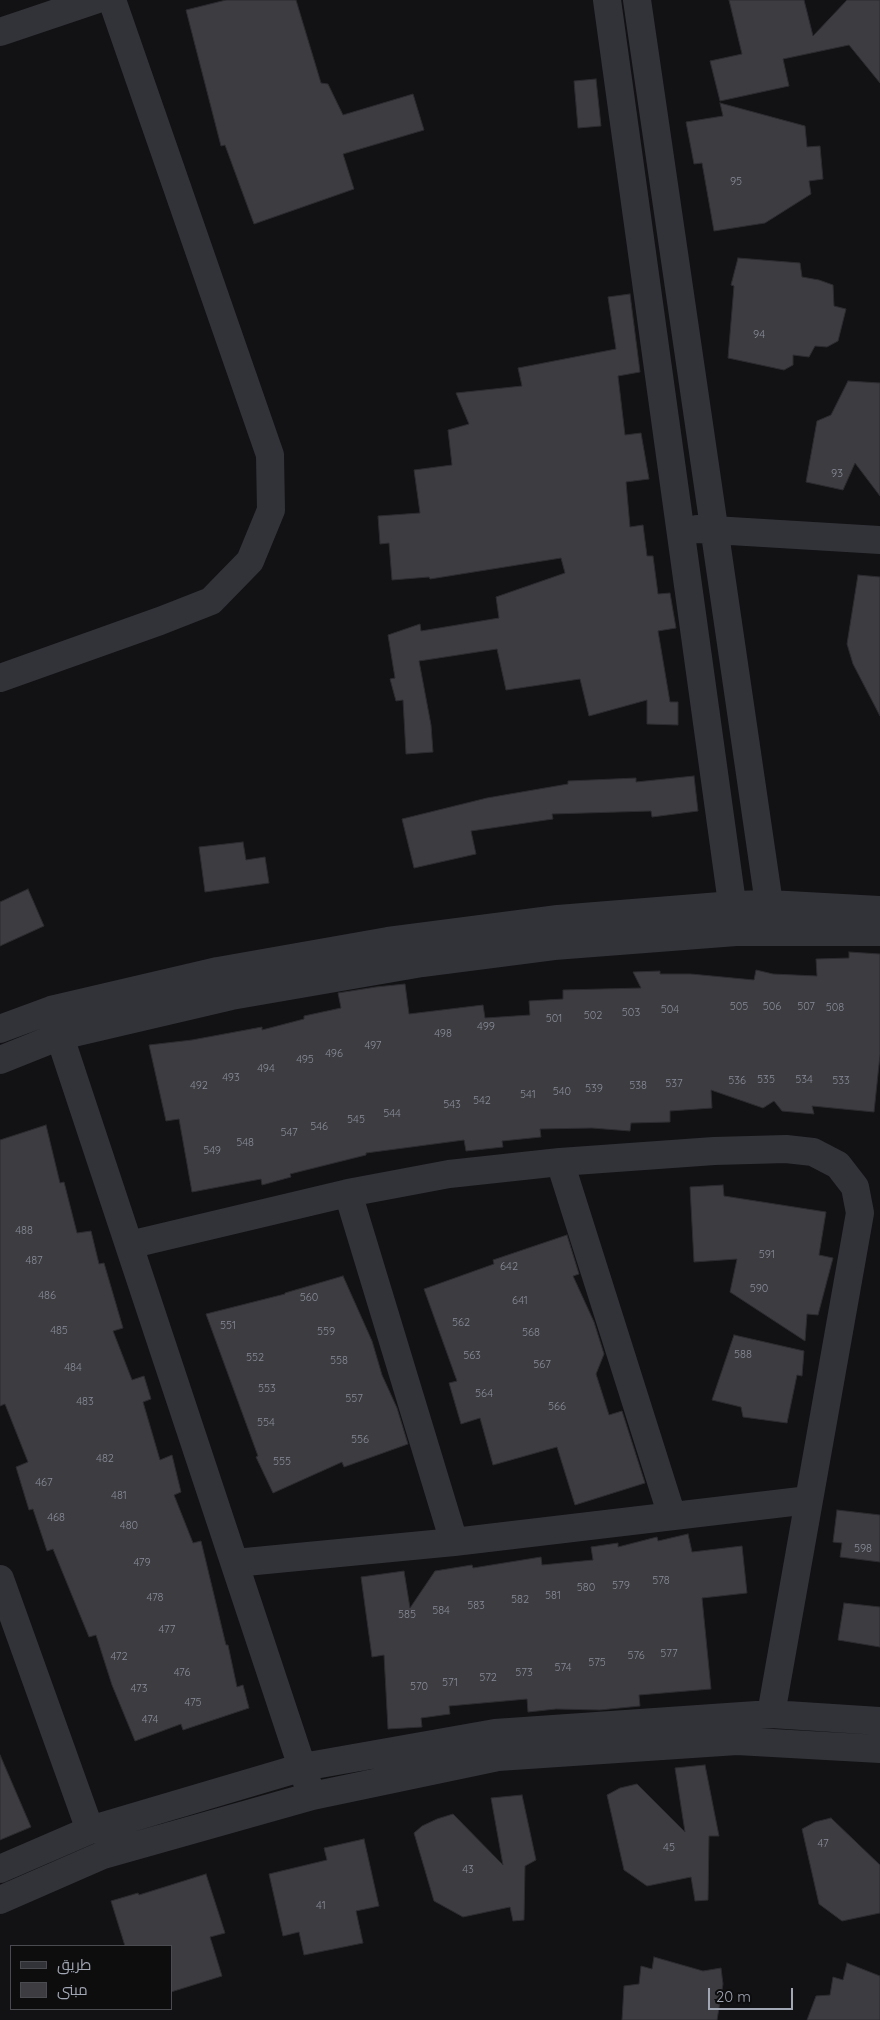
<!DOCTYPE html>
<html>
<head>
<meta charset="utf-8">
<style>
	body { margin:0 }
	#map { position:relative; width:880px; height:2020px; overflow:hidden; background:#121214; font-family:Quicksand,Cairo,sans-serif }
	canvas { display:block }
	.legend { position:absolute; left:10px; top:1945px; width:162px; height:65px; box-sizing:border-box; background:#0d0d0e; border:1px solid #494b51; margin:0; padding:6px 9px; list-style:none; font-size:15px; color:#a2a7b5 }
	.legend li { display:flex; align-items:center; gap:10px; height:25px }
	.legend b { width:25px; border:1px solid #494b51 }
	.scale { position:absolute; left:708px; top:1988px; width:85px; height:22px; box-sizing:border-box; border:2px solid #a2a7b5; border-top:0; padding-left:6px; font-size:15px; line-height:18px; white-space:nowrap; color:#a2a7b5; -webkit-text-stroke:4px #0d0d0e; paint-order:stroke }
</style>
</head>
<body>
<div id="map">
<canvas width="880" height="2020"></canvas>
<ul class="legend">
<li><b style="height:6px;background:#323339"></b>طريق</li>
<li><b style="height:14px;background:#3c3c41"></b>مبنى</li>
</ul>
<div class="scale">20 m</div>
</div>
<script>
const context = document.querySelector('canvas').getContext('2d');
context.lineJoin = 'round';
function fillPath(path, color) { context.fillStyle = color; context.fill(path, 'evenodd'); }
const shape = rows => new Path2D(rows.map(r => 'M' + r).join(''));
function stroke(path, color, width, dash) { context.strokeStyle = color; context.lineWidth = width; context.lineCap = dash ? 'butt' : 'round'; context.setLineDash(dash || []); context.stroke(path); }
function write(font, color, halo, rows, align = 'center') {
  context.font = font + ' Quicksand,sans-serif'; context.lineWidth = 4; context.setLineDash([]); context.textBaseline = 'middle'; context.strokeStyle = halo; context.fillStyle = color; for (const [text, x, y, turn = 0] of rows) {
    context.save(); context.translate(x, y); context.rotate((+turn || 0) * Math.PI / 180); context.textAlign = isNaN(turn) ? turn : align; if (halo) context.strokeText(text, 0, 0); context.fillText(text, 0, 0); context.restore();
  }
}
const building = shape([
	[226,0,296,0,321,83,328,84,343,115,413,94,424,130,343,154,354,189,254,224,225,145,221,146,186,10,226,0],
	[729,0,804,0,813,36,847,0,880,0,880,83,849,45,783,59,789,86,720,101,710,61,742,54,729,0],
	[596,79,601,126,578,128,574,81,596,79],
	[720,103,805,126,807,147,820,146,823,179,809,181,811,194,765,223,714,231,702,163,694,164,686,122,723,116,720,103],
	[738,258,800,263,802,277,819,280,833,285,834,306,846,309,838,341,827,347,815,346,809,357,793,355,793,365,784,370,728,358,734,286,731,285,738,258],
	[630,294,640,372,618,376,625,435,641,433,649,479,626,482,630,527,643,525,647,556,653,556,658,594,670,593,676,628,658,631,670,702,678,702,678,725,647,724,647,700,589,716,580,679,506,690,497,649,419,661,431,725,433,752,406,754,403,700,396,701,390,679,395,678,388,635,420,624,421,631,499,618,496,597,565,573,561,558,430,579,429,577,392,580,389,543,380,544,378,516,420,513,414,470,452,465,448,430,469,424,456,393,522,386,518,368,616,349,608,297,630,294],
	[848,381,880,383,880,496,855,463,843,490,806,482,817,421,831,415,848,381],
	[858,575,880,577,880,716,853,664,847,644,858,575],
	[694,776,698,811,652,817,651,811,552,814,553,819,471,831,476,854,414,868,402,819,487,798,568,784,568,781,636,778,636,782,694,776],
	[243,842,246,860,265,857,269,883,205,892,199,847,243,842],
	[28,889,44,926,0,946,0,902,28,889],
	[849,952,880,954,880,1055,874,1112,812,1106,814,1114,782,1111,774,1101,763,1108,711,1090,712,1108,670,1111,670,1122,631,1123,630,1131,592,1128,540,1129,541,1137,502,1141,503,1147,466,1151,464,1140,366,1153,366,1155,290,1174,291,1177,262,1185,261,1179,192,1192,179,1119,166,1121,149,1045,192,1040,262,1027,262,1030,304,1019,304,1016,341,1008,338,993,376,987,405,984,409,1014,483,1005,485,1018,530,1015,529,1001,563,999,563,990,641,988,633,972,660,971,660,974,691,974,754,980,756,970,773,974,817,976,816,959,849,958,849,952],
	[46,1125,60,1183,64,1182,77,1233,91,1231,99,1264,104,1263,123,1328,113,1331,132,1380,144,1376,151,1399,143,1402,160,1460,172,1455,181,1492,174,1495,193,1543,201,1541,226,1645,228,1645,237,1687,243,1685,249,1708,183,1730,181,1724,135,1741,112,1685,96,1635,89,1637,53,1549,47,1551,33,1509,29,1510,16,1467,28,1462,5,1404,0,1406,0,1140,46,1125],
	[723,1185,724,1196,826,1212,819,1255,833,1258,818,1315,807,1314,805,1341,730,1292,737,1259,694,1262,690,1187,723,1185],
	[567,1235,579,1274,573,1276,594,1322,604,1354,596,1374,609,1415,622,1411,645,1483,575,1505,557,1447,493,1465,480,1418,461,1424,449,1383,457,1381,424,1289,494,1264,493,1260,567,1235],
	[343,1276,372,1341,382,1375,397,1408,408,1444,344,1467,342,1462,273,1493,256,1457,258,1456,206,1314,285,1294,285,1293,343,1276],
	[734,1335,804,1351,802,1376,797,1375,787,1423,743,1417,741,1407,712,1400,734,1335],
	[837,1510,880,1515,880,1562,840,1557,842,1543,833,1542,837,1510],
	[688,1534,692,1552,742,1546,747,1593,702,1598,711,1689,639,1695,640,1706,600,1710,556,1709,528,1712,527,1699,449,1706,450,1714,421,1718,422,1727,388,1729,384,1655,372,1657,361,1577,404,1571,410,1608,435,1571,472,1565,473,1568,541,1557,542,1565,593,1560,591,1547,618,1543,618,1547,657,1537,658,1541,688,1534],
	[844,1603,880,1607,880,1647,838,1640,844,1603],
	[0,1755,31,1827,0,1840,0,1755],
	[705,1765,719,1836,709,1836,708,1900,695,1901,691,1877,647,1886,624,1870,607,1795,620,1788,637,1784,685,1832,675,1768,705,1765],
	[522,1795,536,1860,525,1866,524,1920,513,1921,510,1907,463,1917,434,1901,414,1833,422,1826,437,1819,453,1814,503,1865,491,1798,522,1795],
	[831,1818,880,1865,880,1913,842,1921,819,1904,802,1829,815,1822,831,1818],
	[364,1839,379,1906,356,1911,363,1943,304,1955,299,1932,283,1936,269,1874,327,1860,324,1848,364,1839],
	[206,1874,225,1933,210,1937,222,1976,171,1992,171,1946,125,1946,111,1901,138,1893,139,1895,206,1874],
	[654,1957,703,1971,721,1968,723,1984,717,2020,622,2020,624,1986,639,1984,641,1966,652,1969,654,1957],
	[847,1963,880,1976,880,2020,807,2020,816,1996,830,1995,833,1977,843,1980,847,1963]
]);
fillPath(building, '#3c3c41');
stroke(building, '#2c2c30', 1);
stroke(shape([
	[607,0,736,932],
	[637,0,773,931],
	[0,32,95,0],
	[697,529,880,540],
	[0,678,160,621,211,601,250,561,271,510,270,455,112,0],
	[54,1019,308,1785],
	[0,1029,51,1010,218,971,388,941,558,919,733,905,769,904,880,910],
	[0,1060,60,1036,231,996,422,963,554,946,736,932,880,932],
	[560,1162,672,1516],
	[348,1193,454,1542],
	[129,1245,348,1193,449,1174,560,1162,714,1151,786,1149,813,1152,838,1165,855,1187,860,1213,771,1714],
	[235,1563,454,1542,809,1500],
	[0,1579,90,1830],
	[0,1869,90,1830,303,1767,495,1733,771,1714,880,1721],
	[0,1900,103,1855,312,1796,498,1757,737,1741,880,1749]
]), '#323339', 28);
write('11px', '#888c98', null, [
	["95",736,182],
	["94",759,335],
	["93",837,474],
	["505",739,1007],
	["506",772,1007],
	["507",806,1007],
	["508",835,1008],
	["504",670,1010],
	["503",631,1013],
	["502",593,1016],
	["501",554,1019],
	["499",486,1027],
	["498",443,1034],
	["497",373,1046],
	["496",334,1054],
	["495",305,1060],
	["494",266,1069],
	["493",231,1078],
	["535",766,1080],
	["534",804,1080],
	["536",737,1081],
	["533",841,1081],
	["537",674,1084],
	["492",199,1086],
	["538",638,1086],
	["539",594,1089],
	["540",562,1092],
	["541",528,1095],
	["542",482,1101],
	["543",452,1105],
	["544",392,1114],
	["545",356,1120],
	["546",319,1127],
	["547",289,1133],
	["548",245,1143],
	["549",212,1151],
	["488",24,1231],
	["591",767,1255],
	["487",34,1261],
	["642",509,1267],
	["590",759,1289],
	["486",47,1296],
	["560",309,1298],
	["641",520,1301],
	["562",461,1323],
	["551",228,1326],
	["485",59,1331],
	["559",326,1332],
	["568",531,1333],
	["588",743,1355],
	["563",472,1356],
	["552",255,1358],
	["558",339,1361],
	["567",542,1365],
	["484",73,1368],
	["553",267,1389],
	["564",484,1394],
	["557",354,1399],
	["483",85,1402],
	["566",557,1407],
	["554",266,1423],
	["556",360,1440],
	["482",105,1459],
	["555",282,1462],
	["467",44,1483],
	["481",119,1496],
	["468",56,1518],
	["480",129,1526],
	["598",863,1549],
	["479",142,1563],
	["578",661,1581],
	["579",621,1586],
	["580",586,1588],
	["581",553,1596],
	["478",155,1598],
	["582",520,1600],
	["583",476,1606],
	["584",441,1611],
	["585",407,1615],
	["477",167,1630],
	["577",669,1654],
	["576",636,1656],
	["472",119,1657],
	["575",597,1663],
	["574",563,1668],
	["476",182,1673],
	["573",524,1673],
	["572",488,1678],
	["571",450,1683],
	["570",419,1687],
	["473",139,1689],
	["475",193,1703],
	["474",150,1720],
	["47",823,1844],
	["45",669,1848],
	["43",468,1870],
	["41",321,1906]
]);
</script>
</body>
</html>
